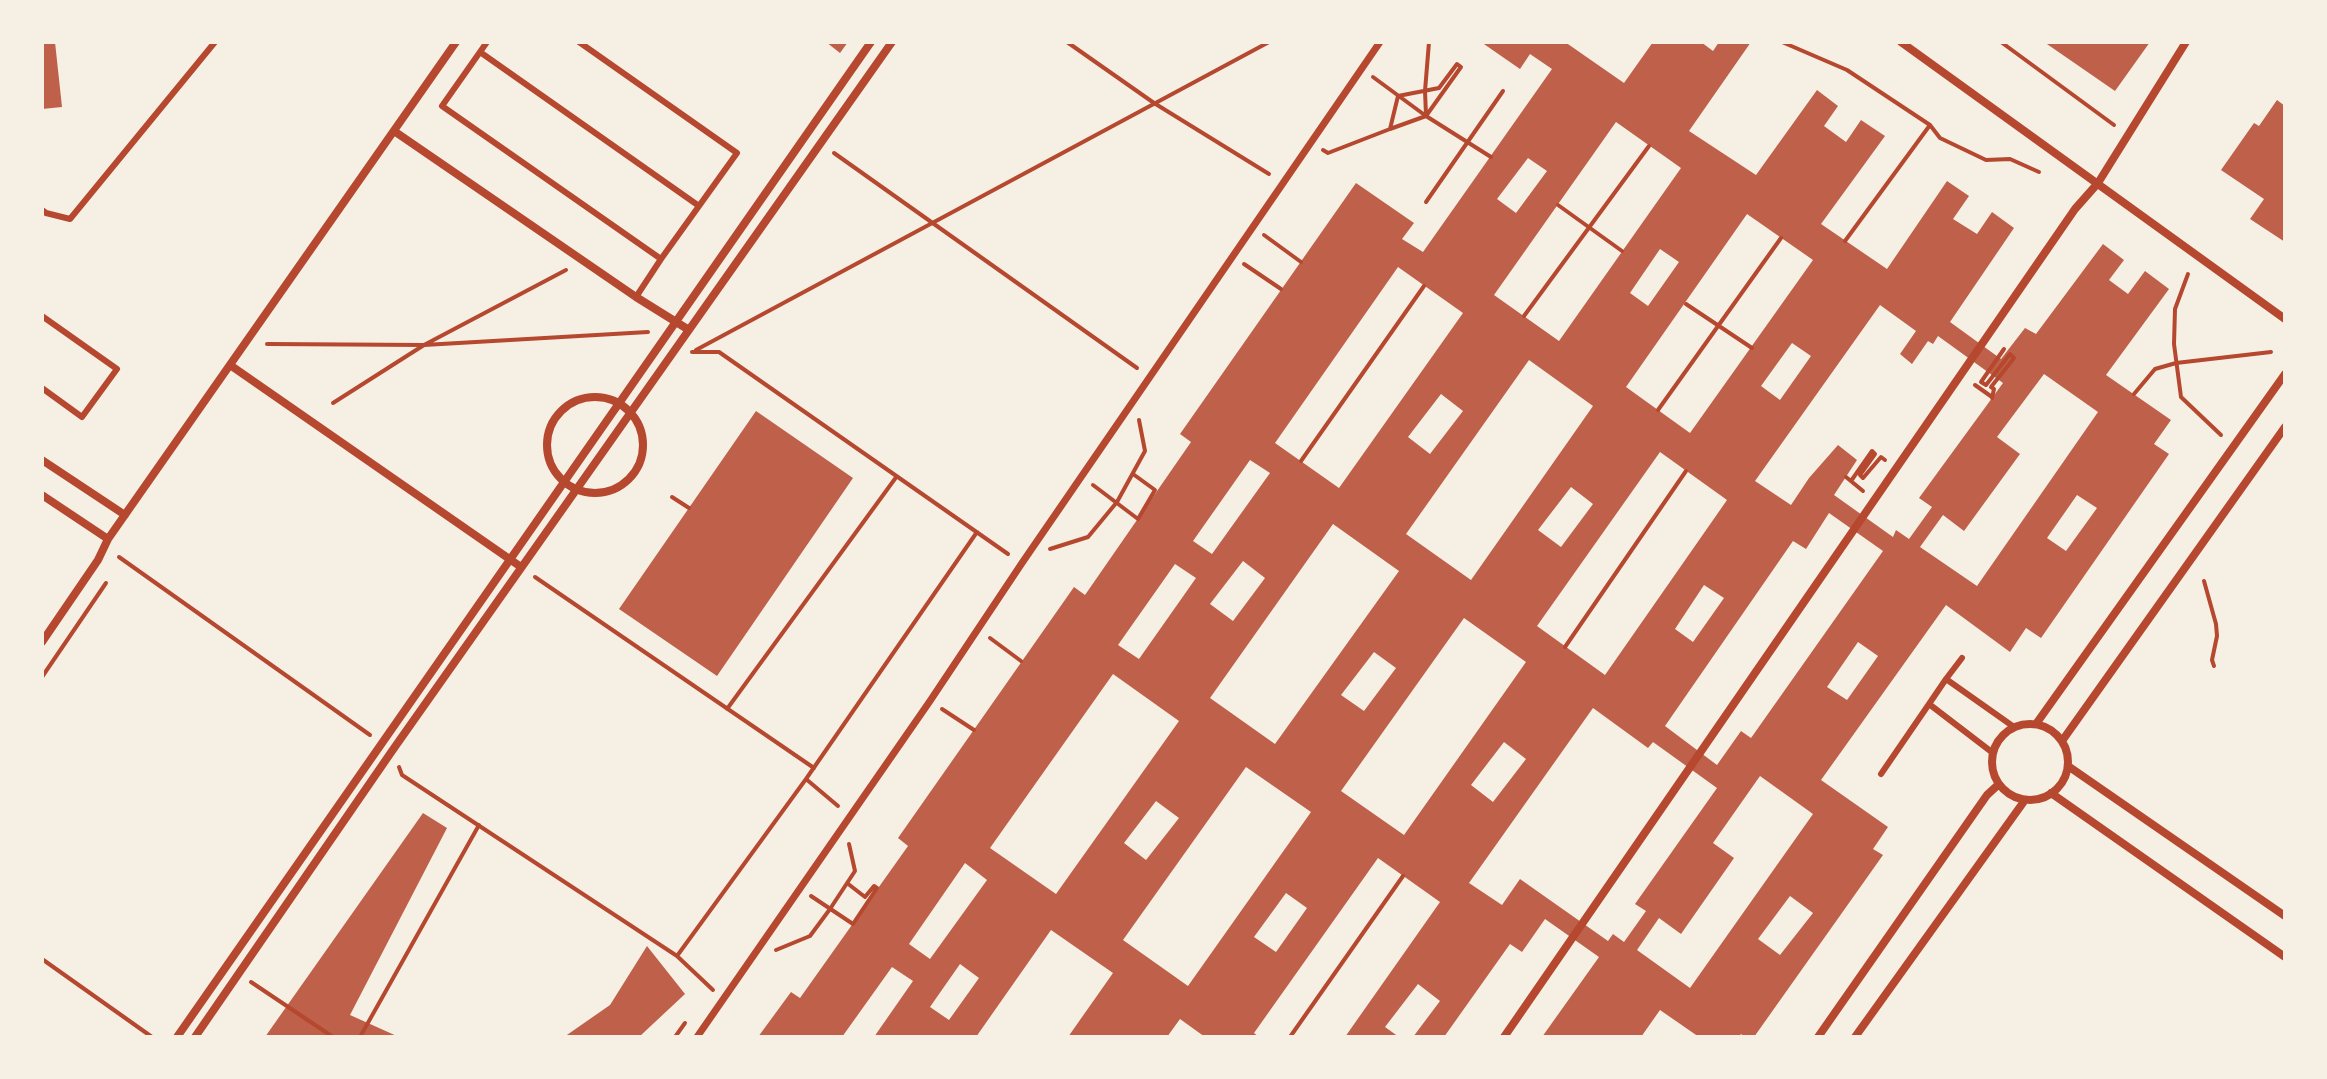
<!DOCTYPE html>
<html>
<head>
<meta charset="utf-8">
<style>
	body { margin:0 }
	#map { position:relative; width:2327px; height:1079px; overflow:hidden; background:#f6efe4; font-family:Raleway,sans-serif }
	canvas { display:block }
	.frame { position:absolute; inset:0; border:44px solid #f6efe4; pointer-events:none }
</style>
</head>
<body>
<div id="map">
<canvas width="2327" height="1079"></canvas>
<div class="frame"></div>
</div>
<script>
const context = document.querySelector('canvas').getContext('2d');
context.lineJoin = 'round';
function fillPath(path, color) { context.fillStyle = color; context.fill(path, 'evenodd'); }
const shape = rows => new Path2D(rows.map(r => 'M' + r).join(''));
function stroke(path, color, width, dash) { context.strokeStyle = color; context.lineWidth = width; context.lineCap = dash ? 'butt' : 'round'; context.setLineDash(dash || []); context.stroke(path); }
fillPath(shape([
	[42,42,55,42,62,107,42,109],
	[826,42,848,42,840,53],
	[1481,42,1565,42,1624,83,1653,42,1701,42,1713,51,1719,42,1751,42,1689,131,1756,175,1817,90,1838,106,1824,126,1846,142,1861,120,1885,136,1821,224,1887,269,1947,181,1969,196,1953,219,1977,234,1992,212,2014,228,1950,322,2001,359,2025,328,2036,334,2103,244,2124,260,2109,280,2128,294,2145,271,2169,289,2106,375,2171,420,2154,444,2169,454,2041,638,2026,628,2010,652,1946,605,1821,780,1888,827,1873,849,1883,855,1754,1037,1745,1037,1741,1034,1739,1037,1699,1037,1660,1010,1641,1037,1542,1037,1599,957,1545,919,1522,952,1510,944,1444,1037,1413,1037,1440,1001,1418,984,1385,1027,1399,1037,1345,1037,1440,902,1378,858,1254,1033,1259,1037,1205,1037,1180,1019,1167,1037,1068,1037,1113,973,1051,930,976,1037,874,1037,913,981,892,967,842,1037,758,1037,791,992,800,998,908,846,898,838,1074,587,1085,595,1191,442,1180,434,1356,183,1414,223,1402,239,1423,252,1552,69,1530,54,1520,69],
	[1616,122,1681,168,1559,341,1494,295],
	[1528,158,1547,171,1516,213,1497,199],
	[1747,214,1813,260,1690,433,1626,387],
	[1660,249,1679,262,1648,306,1630,293],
	[1398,267,1463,313,1339,488,1275,443],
	[1880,305,1916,331,1900,354,1912,364,1928,341,1933,344,1938,336,2003,383,1919,498,1932,507,1909,539,1896,530,1893,537,1834,495,1857,460,1838,445,1809,478,1791,505,1755,481],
	[1792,343,1811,356,1780,400,1761,386],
	[1529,360,1593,406,1471,580,1406,534],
	[2044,374,2098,412,1977,586,1920,547,1943,515,1964,531,2020,454,1997,437],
	[1441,394,1463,411,1430,454,1408,437],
	[1660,452,1727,500,1605,675,1537,626],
	[1250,460,1270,473,1212,554,1193,541],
	[1571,487,1593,504,1561,547,1538,530],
	[2077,495,2097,508,2066,551,2047,538],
	[1829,513,1883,551,1751,738,1741,731,1717,765,1665,726,1793,541,1806,549],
	[1333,524,1399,571,1275,744,1210,698],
	[1243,561,1265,578,1233,621,1210,604],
	[1175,564,1196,578,1139,659,1118,645],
	[1704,585,1724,598,1693,642,1675,629],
	[1464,618,1526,662,1404,835,1341,791],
	[1858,642,1878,656,1847,700,1827,687],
	[1374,652,1396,668,1364,711,1341,695],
	[1113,674,1179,721,1056,894,990,848],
	[1593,708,1648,748,1653,742,1717,788,1635,904,1646,911,1624,942,1613,934,1608,941,1520,879,1502,905,1469,883],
	[1504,742,1526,759,1493,802,1471,785],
	[1246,767,1311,812,1188,986,1123,940],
	[1760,776,1813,814,1690,988,1637,950,1659,918,1681,934,1734,858,1713,843],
	[1156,801,1179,818,1146,860,1124,843],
	[965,863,987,880,930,959,909,944],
	[1286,893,1307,908,1276,952,1254,937],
	[1790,896,1813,913,1780,955,1758,939],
	[960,964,979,978,949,1020,930,1007],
	[2044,42,2150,42,2115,91],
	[2277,100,2285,106,2285,242,2250,219,2264,199,2221,170,2254,123,2259,126],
	[756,411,853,478,717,676,619,609],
	[423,813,447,828,350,1015,399,1037,265,1037],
	[647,946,685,994,639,1037,564,1037,610,1005]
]), '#bf614a');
stroke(shape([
	[1067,42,1154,103,1269,174],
	[1782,42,1847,70,1930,125,1940,138,1986,160,2010,159,2039,172],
	[2001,42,2114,125],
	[1373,77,1426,116,1491,157],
	[1426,115,1425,91,1429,42],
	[1323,150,1328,153,1390,129,1398,96,1439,88,1457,64,1461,67,1426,116,1390,129],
	[834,153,1137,368],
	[1426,202,1503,91],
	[1558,205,1622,251],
	[1264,235,1301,262],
	[1845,241,1930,125],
	[1244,264,1281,289],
	[2188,274,2175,309,2174,344,2181,397,2221,435],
	[1686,304,1752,348],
	[1524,316,1649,146],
	[267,344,424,345,648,332],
	[696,350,1269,42],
	[692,352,719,352,1008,554],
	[1975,385,1992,397],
	[2134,394,2155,369,2176,363,2271,352],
	[1992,398,1994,389,1991,387,2014,358,2010,354,1986,385,1981,382,2004,349],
	[333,403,424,345,566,270],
	[1658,410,1781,238],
	[1301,461,1424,286],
	[1846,477,1863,491],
	[1851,481,1872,451,1875,454,1860,475,1863,478,1881,457,1885,460],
	[1093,485,1138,519,1155,490,1133,474],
	[672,497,689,508],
	[1050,549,1088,537,1117,502,1145,451,1139,420],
	[119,557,370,735],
	[535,577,814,768],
	[2204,581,2216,624,2217,636,2212,660,2214,666],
	[990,638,1021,661],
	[1565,647,1686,471],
	[42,677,106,583],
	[727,709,897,476],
	[942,709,974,730],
	[399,767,402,775,677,956,806,779,977,532],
	[806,779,838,806],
	[811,896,853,924,877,888,874,886,865,897,847,883],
	[776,950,810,936,830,909,855,871,849,844],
	[677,956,713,990],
	[42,959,152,1037],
	[251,982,333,1037],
	[360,1037,479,825],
	[675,1037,685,1023],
	[1290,1037,1403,876]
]), '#b5482f', 4);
stroke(shape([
	[487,42,442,106,661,259,737,153,579,42],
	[480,52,699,206],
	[42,210,46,213,70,219,215,42],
	[636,297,661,259],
	[42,316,117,369,82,417,42,388],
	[1946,679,1962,658],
	[1993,753,1929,704,1946,679,2014,727],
	[1881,774,1929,704]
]), '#b5482f', 6);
stroke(shape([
	[697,1037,930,701,1022,563,1380,42]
]), '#b5482f', 7);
stroke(shape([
	[1901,42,2285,319],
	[394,131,636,297,689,330],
	[230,365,521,567],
	'547 445a48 48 0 1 1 96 0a48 48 0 1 1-96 0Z',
	[42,460,125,515],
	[42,495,108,539],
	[42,642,98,560,108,539,456,42],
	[2036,724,2285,374],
	'1992 762a38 38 0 1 1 76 0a38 38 0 1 1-76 0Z',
	[2062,741,2285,427],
	[2068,766,2285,916],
	[2051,793,2285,957],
	[177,1037,871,42],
	[195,1037,392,751,892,42],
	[1504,1037,2075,209,2098,183,2186,42],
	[1818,1037,1987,795,1999,784],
	[1855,1037,2025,800]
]), '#b5482f', 8);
</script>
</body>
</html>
